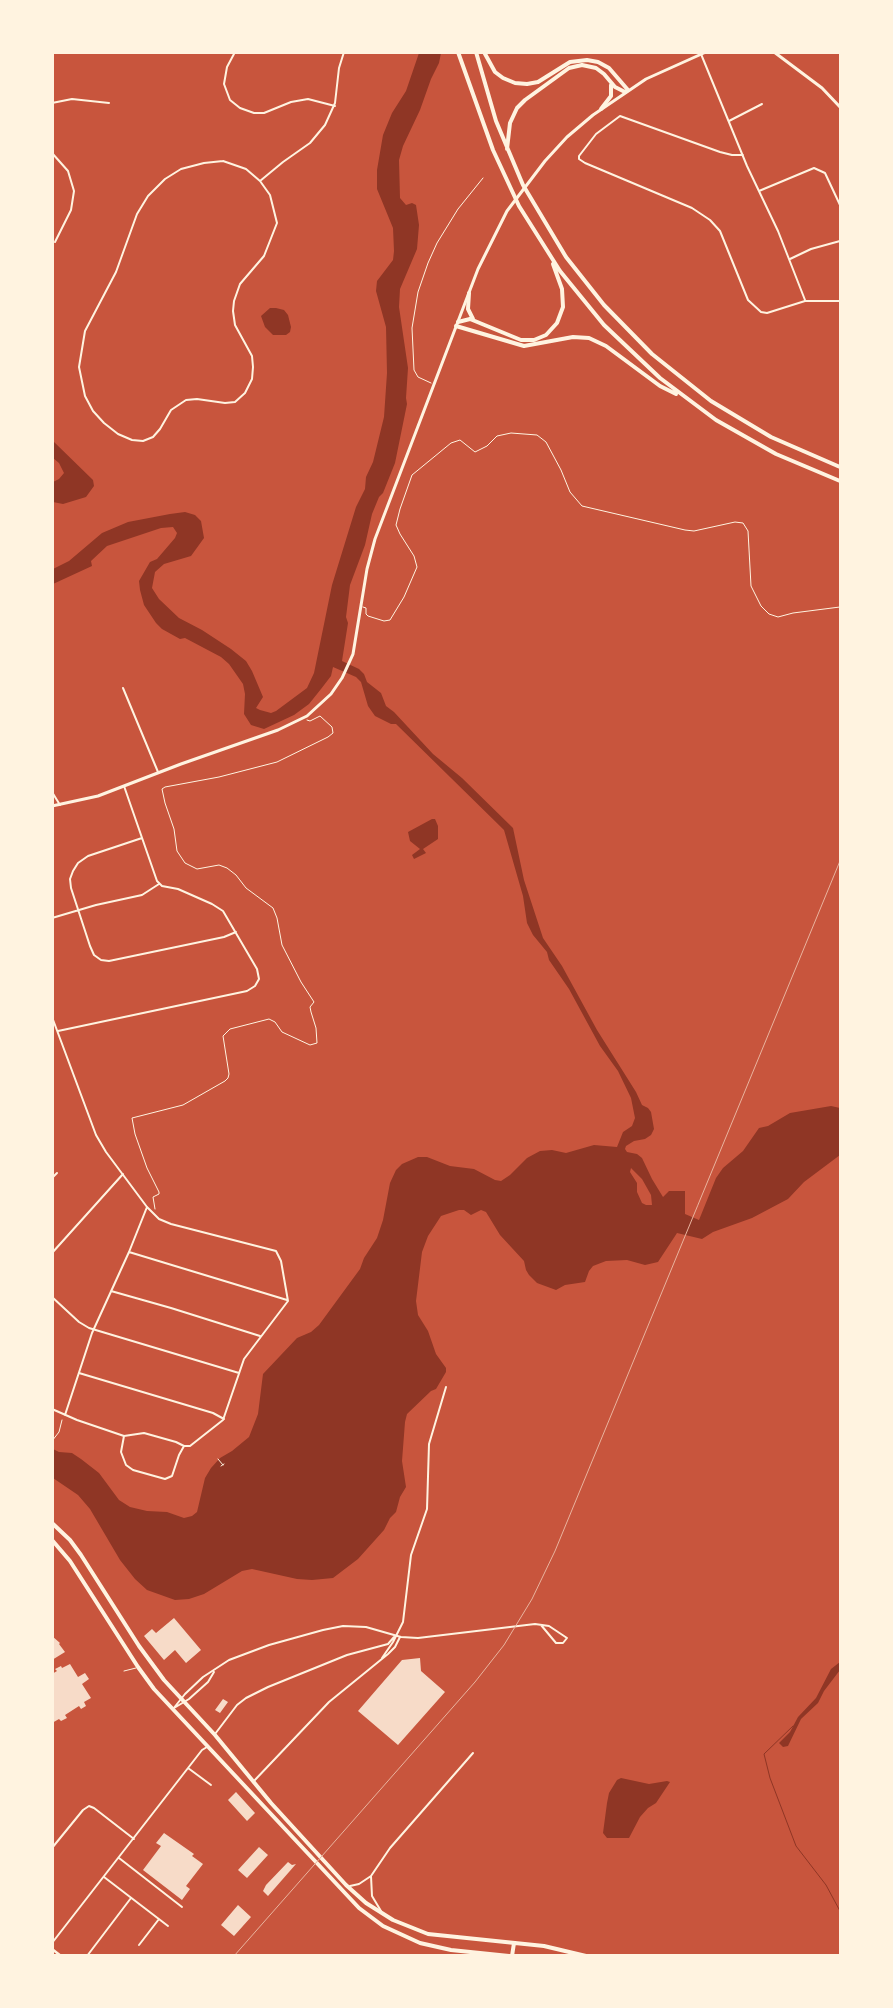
<!DOCTYPE html>
<html>
<head>
<meta charset="utf-8">
<style>
	body { margin:0 }
	#map { position:relative; width:893px; height:2008px; overflow:hidden; background:#c8553d; font-family:"PT Serif",serif }
	canvas { display:block }
	.frame { position:absolute; inset:0; border:54px solid #fff3e0; pointer-events:none }
</style>
</head>
<body>
<div id="map">
<canvas width="893" height="2008"></canvas>
<div class="frame"></div>
</div>
<script>
const context = document.querySelector('canvas').getContext('2d');
context.lineJoin = 'round';
function fillPath(path, color) { context.fillStyle = color; context.fill(path, 'evenodd'); }
const shape = rows => new Path2D(rows.map(r => 'M' + r).join(''));
function stroke(path, color, width, dash) { context.strokeStyle = color; context.lineWidth = width; context.lineCap = dash ? 'butt' : 'round'; context.setLineDash(dash || []); context.stroke(path); }
fillPath(shape([
	[419,53,441,53,439,63,431,79,420,110,403,146,399,160,400,198,406,205,412,203,416,205,419,225,417,249,400,289,399,307,408,368,406,398,407,404,395,463,383,493,379,497,372,514,365,545,350,585,346,617,348,623,342,661,359,669,364,674,367,682,381,693,386,706,394,712,433,754,462,778,513,828,524,880,543,938,562,966,597,1030,636,1092,642,1105,648,1108,651,1112,654,1129,651,1135,645,1139,634,1141,626,1146,625,1149,627,1152,637,1154,642,1158,652,1179,663,1197,669,1191,685,1191,685,1214,699,1220,716,1178,723,1168,743,1151,759,1128,768,1126,790,1113,831,1106,840,1108,840,1155,804,1182,788,1199,752,1218,713,1232,702,1239,677,1233,658,1262,645,1265,627,1260,606,1261,593,1266,589,1271,585,1282,565,1285,556,1290,537,1283,529,1275,526,1270,524,1261,500,1235,486,1212,481,1210,471,1215,464,1210,459,1210,441,1216,428,1236,422,1252,416,1301,418,1315,428,1331,436,1354,446,1368,446,1372,436,1389,431,1391,407,1414,405,1422,402,1461,406,1487,400,1497,396,1512,390,1518,384,1530,358,1559,333,1578,312,1580,297,1579,252,1569,242,1571,204,1594,189,1599,175,1600,147,1590,135,1579,120,1560,90,1509,78,1495,53,1478,53,1449,59,1452,72,1453,81,1459,99,1473,119,1500,130,1507,147,1511,167,1512,184,1518,192,1516,197,1512,205,1478,211,1468,220,1458,232,1451,249,1437,258,1414,263,1374,297,1338,311,1332,319,1325,360,1269,364,1258,377,1238,383,1220,390,1183,396,1170,402,1164,418,1157,427,1157,450,1166,474,1169,495,1180,501,1181,510,1175,527,1158,540,1151,552,1150,566,1153,594,1145,617,1147,623,1132,632,1126,635,1118,631,1098,618,1071,600,1046,569,989,549,960,547,952,533,935,527,923,523,896,504,830,396,724,391,724,375,716,368,706,361,682,356,677,333,667,331,676,321,689,309,704,294,715,264,729,251,725,244,714,245,694,243,684,229,664,221,657,185,638,180,639,162,629,156,623,144,605,140,590,139,581,150,562,157,559,175,538,177,533,173,527,161,528,107,546,91,561,92,566,53,584,53,569,69,561,102,533,128,522,170,514,185,512,195,515,201,521,204,538,191,556,164,564,155,572,152,588,159,599,179,618,202,630,231,649,246,661,252,671,263,697,256,708,260,710,271,713,276,711,307,688,314,673,332,585,356,507,365,489,366,477,373,462,384,417,387,373,386,327,376,291,377,281,393,260,394,251,393,228,377,189,377,170,383,135,392,113,406,91],
	[631,1168,642,1179,651,1195,652,1205,646,1205,642,1203,637,1192,637,1183,630,1172],
	[270,308,276,308,284,310,288,315,291,327,290,332,286,335,273,335,265,327,261,316],
	[53,441,93,480,94,486,86,497,63,504,53,502,53,482,59,479,64,473,59,463,53,458],
	[432,819,435,819,438,826,438,839,423,849,426,853,414,859,412,855,420,849,410,841,408,832],
	[840,1662,840,1670,824,1691,818,1703,801,1719,788,1746,783,1747,779,1743,790,1732,798,1717,816,1698,831,1669],
	[621,1778,649,1784,667,1781,670,1782,656,1803,648,1808,640,1817,629,1838,607,1838,603,1833,607,1803,609,1793,617,1780]
]), '#8f3625');
stroke(shape([
	[793,1726,764,1754,770,1778,796,1846,826,1885,840,1911]
]), '#8f3625', 1);
fillPath(shape([
	[174,1618,201,1650,186,1663,175,1650,164,1660,144,1636,152,1629,156,1633],
	[52,1636,60,1643,59,1644,65,1652,52,1660],
	[420,1658,421,1671,445,1692,398,1745,358,1711,402,1660],
	[70,1664,78,1677,85,1673,89,1679,82,1684,91,1698,84,1702,86,1706,81,1709,79,1706,65,1715,67,1718,61,1721,59,1719,52,1723,52,1674,57,1671,55,1669,61,1666,62,1668],
	[223,1699,228,1702,220,1713,215,1710],
	[236,1792,255,1813,247,1821,228,1800],
	[164,1833,194,1854,192,1856,203,1864,186,1886,190,1889,182,1900,143,1870,161,1846,156,1843],
	[259,1847,268,1855,247,1878,238,1870],
	[288,1862,292,1865,296,1864,268,1896,263,1891,266,1885],
	[238,1905,251,1917,234,1936,221,1925]
]), '#f7dbc8');
stroke(shape([
	[431,383,418,377,414,370,412,328,418,292,428,263,437,243,458,209,483,178],
	[363,607,366,608,366,614,368,616,384,621,390,620,404,597,417,567,414,556,400,534,396,525,400,509,412,475,451,443,460,440,475,452,487,446,497,436,511,433,537,435,546,442,561,470,570,492,582,506,685,530,694,531,735,522,743,523,748,531,751,586,761,606,769,614,778,617,793,613,840,607],
	[155,1209,153,1197,159,1194,159,1192,147,1168,135,1134,132,1118,183,1105,225,1081,228,1078,229,1074,223,1036,230,1029,269,1019,275,1022,282,1032,310,1045,317,1043,316,1028,311,1012,310,1007,314,1002,301,982,282,945,277,918,273,908,246,888,236,875,227,868,219,865,197,869,185,863,177,851,174,829,165,803,162,789,165,787,219,777,277,762,328,737,333,733,332,727,320,716,310,721,307,720],
	[52,1441,59,1432,62,1420],
	[218,1459,223,1465],
	[221,1466,224,1464]
]), '#fff3e0', 1);
stroke(shape([
	[124,1671,136,1668]
]), '#fff3e0', 1);
stroke(shape([
	[235,52,227,67,224,84,230,100,240,108,254,113,264,113,291,102,308,99,335,106],
	[701,54,747,166,778,231,805,300],
	[52,103,72,99,109,103],
	[729,121,762,104],
	[52,153,68,171,74,191,71,210,55,242],
	[743,155,732,155,720,152,620,116,596,134,579,156,579,159,585,163,692,208,710,220,720,231,748,300,761,312,767,313,805,301,840,301],
	[223,161,246,169,260,181,270,195,277,223,264,256,240,284,234,301,233,311,235,325,252,356,253,367,252,379,245,393,235,402,225,403,197,399,186,400,171,410,160,429,153,437,143,441,132,440,118,434,104,423,93,411,85,396,79,367,85,331,116,272,137,214,148,196,165,179,181,169,204,163,223,161],
	[260,181,283,162,310,143,325,125,335,103,339,68,344,52],
	[759,191,814,168,825,173,840,205],
	[790,259,811,249,840,241],
	[123,688,158,772],
	[52,792,60,805],
	[142,838,88,856,78,863,73,871,70,879,71,888,90,946,94,955,101,960,109,961,224,937,236,932],
	[52,918,96,905,142,895,159,884],
	[52,1017,96,1135,106,1152,147,1207,159,1219,171,1224,276,1251,281,1261,288,1301,244,1359,223,1420,190,1446,184,1446,176,1442,144,1433,124,1436,77,1420,52,1409],
	[58,1031,247,991,255,986,259,979,257,969,223,911,212,904,178,889,162,886,157,881,124,786],
	[52,1178,57,1173],
	[129,1252,287,1300],
	[52,1253,123,1174],
	[111,1291,171,1308,260,1336],
	[52,1297,79,1322,89,1328,239,1373],
	[79,1373,213,1413,224,1419],
	[65,1415,92,1333,129,1252,147,1207],
	[124,1436,121,1452,126,1465,133,1470,165,1479,172,1476,179,1455,184,1446],
	[382,1658,393,1642,403,1622,411,1555,427,1509,429,1444,446,1387],
	[174,1708,189,1699,208,1682,214,1672],
	[173,1709,185,1694,203,1677,229,1660,269,1645,323,1630,343,1626,366,1627,401,1637,418,1638,535,1624,549,1626,567,1638,563,1643,556,1643,541,1625],
	[215,1734,237,1705,246,1698,268,1687,347,1655,388,1644,394,1637],
	[188,1768,211,1785],
	[253,1782,329,1702,388,1654,395,1647,400,1637],
	[52,1848,83,1810,89,1806,94,1808,134,1839],
	[119,1858,182,1907],
	[371,1876,372,1896,381,1911],
	[104,1877,168,1926],
	[350,1886,359,1884,371,1876,390,1848,473,1753],
	[52,1943,202,1750,207,1747],
	[139,1945,159,1919],
	[87,1956,131,1898]
]), '#fff3e0', 2);
stroke(shape([
	[52,1949,61,1956]
]), '#fff3e0', 2.5);
stroke(shape([
	[774,52,822,88,840,107],
	[52,806,98,796,181,764,278,730,307,716,331,694,342,678,353,654,367,569,375,539,478,269,507,211,545,161,567,137,593,115,646,79,706,52]
]), '#fff3e0', 3);
stroke(shape([
	[52,1523,70,1540,81,1555,139,1646,164,1680,215,1735,271,1803,346,1885,366,1903,393,1920,428,1934,544,1946,586,1956],
	[52,1540,70,1561,138,1667,154,1689,359,1908,383,1926,420,1943,451,1950,509,1956],
	[512,1956,514,1943]
]), '#fff3e0', 4);
stroke(shape([
	[458,52,493,150,519,206,560,271,604,325,660,378,716,420,776,454,840,481],
	[476,52,496,121,523,185,566,257,604,305,652,354,711,401,771,437,840,467],
	[484,52,495,72,503,78,515,83,527,84,538,82,570,62,587,60,598,62,609,68,628,90],
	[601,109,611,96,611,85],
	[507,149,510,123,517,108,525,100,569,68,582,65,596,68,604,74,615,87,625,92],
	[469,293,468,309,473,319],
	[458,322,470,319,521,340,534,340,546,335,557,323,563,307,562,289,553,264],
	[456,326,524,346,573,337,589,338,606,346,660,386,676,394]
]), '#fff3e0', 4);
stroke(shape([
	[234,1956,475,1682,504,1645,532,1599,555,1551,840,861]
]), '#e9b49f', 1);
</script>
</body>
</html>
